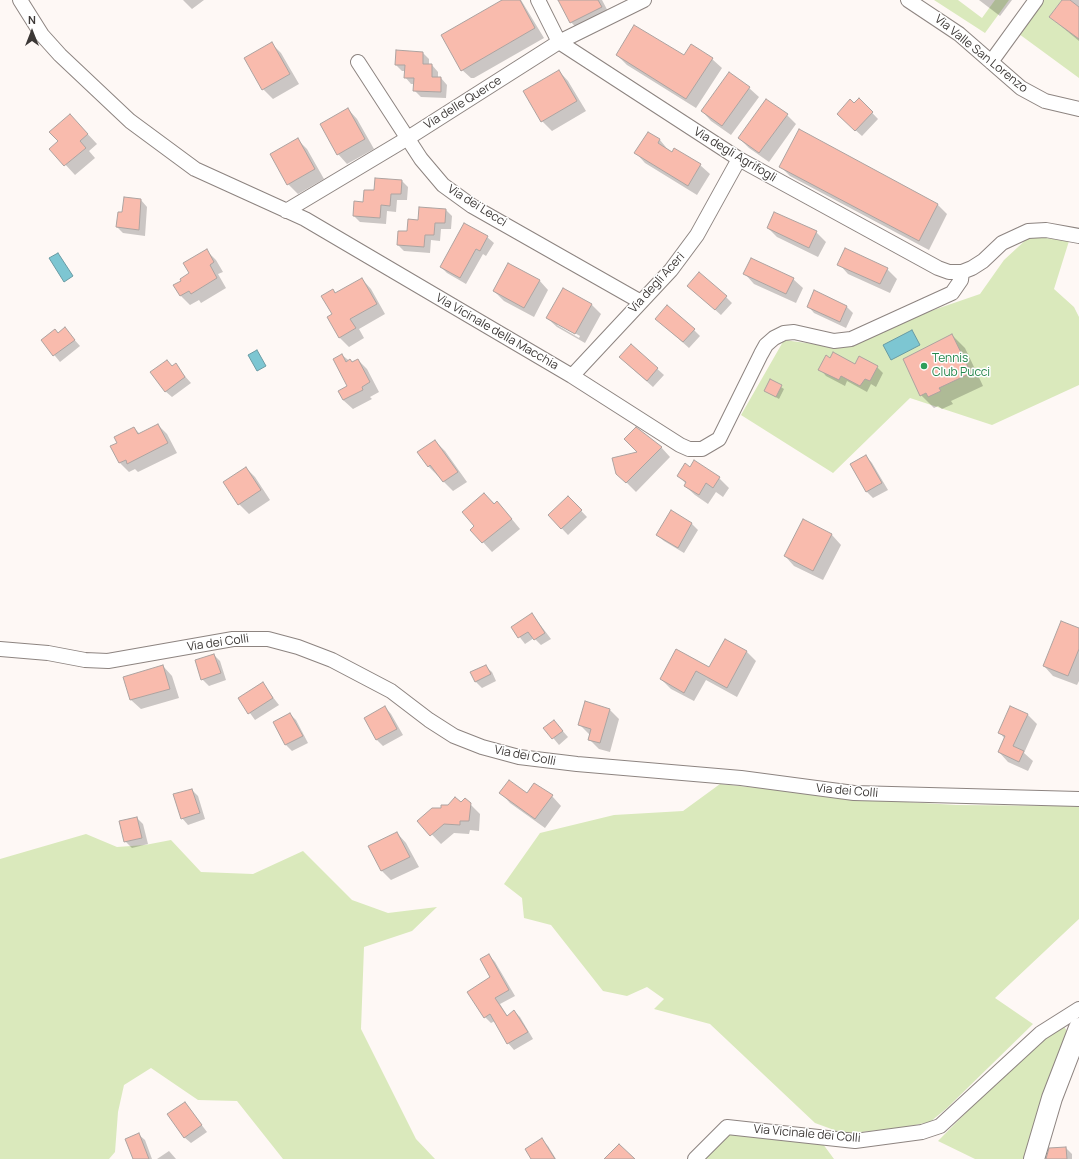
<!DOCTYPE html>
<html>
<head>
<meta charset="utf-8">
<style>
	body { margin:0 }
	#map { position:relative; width:1079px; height:1159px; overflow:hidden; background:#fef8f5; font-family:Manrope,sans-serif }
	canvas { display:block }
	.north { position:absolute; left:12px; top:12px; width:40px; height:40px; -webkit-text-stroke:3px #fff; paint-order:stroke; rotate:0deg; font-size:11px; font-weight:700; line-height:16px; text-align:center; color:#3c3836 }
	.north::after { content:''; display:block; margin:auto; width:14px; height:18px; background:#3c3836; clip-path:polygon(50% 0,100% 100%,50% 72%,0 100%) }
</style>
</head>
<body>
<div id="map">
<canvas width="1079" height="1159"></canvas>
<div class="north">N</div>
</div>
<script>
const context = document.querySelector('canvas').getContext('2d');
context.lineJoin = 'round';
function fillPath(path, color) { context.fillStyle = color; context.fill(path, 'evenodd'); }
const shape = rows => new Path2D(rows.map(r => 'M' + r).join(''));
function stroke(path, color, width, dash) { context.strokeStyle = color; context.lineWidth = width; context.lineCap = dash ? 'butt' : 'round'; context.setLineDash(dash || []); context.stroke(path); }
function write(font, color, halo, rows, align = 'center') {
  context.font = font + ' Manrope,sans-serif'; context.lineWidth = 3; context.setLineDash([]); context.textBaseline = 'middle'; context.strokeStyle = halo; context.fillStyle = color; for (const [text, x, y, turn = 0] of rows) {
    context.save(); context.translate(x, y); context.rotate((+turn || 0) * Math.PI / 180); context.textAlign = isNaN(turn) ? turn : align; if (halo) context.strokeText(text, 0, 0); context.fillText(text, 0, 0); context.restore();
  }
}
fillPath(shape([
	[934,0,958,0,982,18,995,0,1009,0,985,33],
	[1044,0,1062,0,1049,17,1079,39,1079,78,1019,34],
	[1030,236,1069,241,1054,289,1074,307,1079,317,1079,385,992,425,910,398,833,473,741,415,784,340,829,346,980,294,1004,260],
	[720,784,874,800,956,805,1079,806,1079,919,995,998,1033,1024,947,1108,930,1122,905,1127,845,1134,815,1123,710,1024,654,1009,664,999,647,987,627,996,603,991,551,925,524,918,522,898,504,884,540,833,614,815,683,811],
	[86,834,117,847,145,845,171,840,201,872,253,874,303,851,352,900,388,913,437,907,412,931,364,947,361,1029,416,1139,435,1159,283,1159,237,1101,198,1100,151,1068,124,1085,118,1112,115,1152,109,1159,0,1159,0,859],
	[1064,1026,1071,1039,1024,1159,975,1159,938,1141,1010,1068,1040,1042],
	[728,1130,820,1140,834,1159,700,1159]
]), '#dae9bc');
const water = shape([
	[58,253,73,276,64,282,49,258,58,253],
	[912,330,920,345,891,360,883,345,912,330],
	[257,350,266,366,257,371,248,355,257,350]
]);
fillPath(water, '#7dc6d2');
stroke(water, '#6a9ba3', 1);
fillPath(shape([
	[183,0,204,0,192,9],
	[504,0,521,0,544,38,474,78,471,78,461,69],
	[559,0,602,0,611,17,580,32,571,22],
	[979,0,1012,0,1000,16],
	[1063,0,1079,0,1079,41,1050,17],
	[271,43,281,53,299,84,273,99,263,89],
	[423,53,429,59,429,65,432,65,438,72,438,78,441,78,447,85,446,98,421,97,414,90,415,84,411,84,405,77,405,71,402,71,396,65],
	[617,55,684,56,712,59,722,68,696,108,627,65],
	[559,71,568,81,586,111,552,131,542,121],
	[749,88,759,97,731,135,711,121,702,111],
	[859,99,878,119,862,136,844,120],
	[348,109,357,119,374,149,347,164,338,154],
	[70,115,97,144,89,151,95,158,75,175,51,149,59,141],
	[787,115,796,124,769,162,749,148,739,138],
	[648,133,660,140,669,151,700,165,710,174,697,195,645,163,636,153],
	[298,140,307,149,324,179,298,194,288,184],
	[781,167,937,204,947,214,929,250,790,176],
	[402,181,408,187,407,200,397,200,396,212,387,211,386,224,360,222,354,216,375,191],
	[125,198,141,200,147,207,145,236,123,233,117,227,123,213],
	[446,210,452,216,451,229,441,229,440,241,431,240,430,253,404,251,398,245,419,221],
	[768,228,816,232,826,242,818,257,777,237],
	[487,237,494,243,486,256,483,254,466,284,447,273,441,267],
	[207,251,216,260,223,272,218,274,226,288,201,303,199,300,190,305,181,296,175,286,190,274],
	[839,264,887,269,897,279,890,293,848,274],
	[745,274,793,279,803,288,796,303,754,284],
	[362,279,371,289,385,314,359,329,364,338,349,347,339,337,333,315,333,290,336,294],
	[539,280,548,290,534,317,504,301,494,291],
	[563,289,592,305,601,314,585,343,557,327,547,318],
	[557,323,580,336,579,338,557,325],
	[695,292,726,297,732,303,721,315],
	[808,306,847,307,853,313,846,328,814,313],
	[663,325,694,330,700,336,689,348],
	[65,329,80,346,60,362,42,340,59,334],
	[952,335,965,348,983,386,951,401,953,404,942,409,938,406,934,408,921,395],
	[631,345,664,375,653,387,627,364],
	[342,355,352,363,358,360,367,369,379,392,370,397,372,399,353,409,343,400,348,387],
	[831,359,856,365,877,367,883,373,876,387,871,384,867,392,847,381,845,386,826,376,820,369],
	[175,365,191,383,172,397,165,391,172,367],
	[770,380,784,389,779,399,765,391],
	[158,425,167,434,177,453,138,472,135,469,129,472,120,463,118,444,134,428,140,434],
	[435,441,445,451,467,482,453,491,428,466],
	[661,447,670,457,636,492,617,473,639,453],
	[866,456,872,463,888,490,873,498,867,492,851,465],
	[694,462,719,478,729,488,723,497,716,492,708,504,695,495,685,486,686,484,678,475,690,468],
	[246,468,255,477,270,500,249,514,239,504,224,482],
	[484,494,495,504,506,512,520,529,492,552,472,530,476,527],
	[568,497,587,517,568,535,549,515],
	[671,512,692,524,698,530,684,553,664,541,657,535],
	[803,521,832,535,841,545,823,580,794,566,785,556],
	[532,614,551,639,541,645,534,638,525,644,512,627],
	[1079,629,1079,681,1077,685,1053,676,1044,666],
	[677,650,710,668,747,652,756,661,737,697,706,680,694,701,671,689,661,679],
	[214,655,220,661,226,680,209,686,202,679],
	[163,666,172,676,179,698,141,709,131,700,125,678],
	[485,666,492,672,496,681,482,688,476,682,471,673],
	[262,683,279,705,255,720,239,698],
	[586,703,610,710,619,719,610,752,599,749,589,739,590,735,580,725],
	[385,707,391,714,403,735,383,746,377,740,365,718],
	[290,714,296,720,308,743,292,751,286,745,274,722],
	[1028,715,1037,724,1024,753,1033,761,1028,771,1008,762,999,752,1005,739,999,732],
	[554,721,568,737,559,745,545,728],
	[192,790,198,796,205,819,188,825,182,818],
	[501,793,552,796,561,806,545,828,510,803],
	[465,799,480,814,479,831,470,830,469,834,454,833,441,844,419,821,449,806,461,804],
	[137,818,143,824,148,844,132,848,125,841],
	[397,833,406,843,419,867,391,880,382,871,370,847],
	[489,955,495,962,515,996,500,1004,508,1017,514,1011,520,1017,533,1039,514,1050,508,1043,495,1021,491,1023,485,1017,491,977],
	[185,1103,207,1132,191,1143,184,1137],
	[138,1134,145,1140,152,1159,134,1159],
	[542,1140,548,1146,556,1159,532,1159],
	[1066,1148,1072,1154,1072,1159,1047,1159],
	[169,1151,176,1159,157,1159]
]), '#0003');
const building = shape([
	[502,0,520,0,535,28,461,71,441,35,502,0],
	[558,0,598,0,602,7,570,23,558,0],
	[1062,0,1070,0,1079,7,1079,39,1049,17,1062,0],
	[634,25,684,55,691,44,713,58,686,99,616,55,634,25],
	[272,42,290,74,262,90,244,58,272,42],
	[396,50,423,52,423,64,432,64,432,77,441,77,441,92,413,91,414,78,404,78,405,65,395,65,396,50],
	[559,70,577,101,541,122,523,91,559,70],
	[729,72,750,87,722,126,701,111,729,72],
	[859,98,873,112,855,131,837,114,850,99,854,103,859,98],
	[766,99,788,114,759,153,738,138,766,99],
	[348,108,365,139,337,155,320,124,348,108],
	[70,114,88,134,80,141,86,148,64,166,49,149,58,141,49,132,70,114],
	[799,129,938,204,919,241,779,167,799,129],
	[648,132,660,139,658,143,672,152,674,148,701,164,688,186,634,153,648,132],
	[298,138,315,169,287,185,270,154,298,138],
	[375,178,402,180,401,194,391,194,390,206,381,205,380,218,353,216,354,201,363,202,364,190,374,190,375,178],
	[124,197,141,199,139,230,116,227,118,212,122,212,124,197],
	[419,207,446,209,445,223,435,223,434,235,425,235,424,247,397,245,398,231,407,231,408,219,418,220,419,207],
	[774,212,817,231,809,248,767,228,774,212],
	[464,223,488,236,480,251,476,249,460,278,440,267,464,223],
	[845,248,888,268,880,284,837,265,845,248],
	[207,249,214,262,210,265,217,278,191,294,189,291,180,296,173,285,181,281,180,279,189,273,183,263,207,249],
	[751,258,794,278,786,294,743,274,751,258],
	[508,263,540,280,524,308,493,291,508,263],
	[699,272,727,296,715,310,687,286,699,272],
	[362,278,377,304,350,319,356,328,339,338,327,317,332,314,321,296,333,289,335,293,362,278],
	[563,288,592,304,575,334,546,318,563,288],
	[814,290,847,306,840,322,807,307,814,290],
	[667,305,695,329,683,342,655,319,667,305],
	[65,327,75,340,53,356,41,340,55,329,58,333,65,327],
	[952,334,971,373,939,388,941,391,928,397,926,393,920,396,903,359,952,334],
	[631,344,658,368,647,381,619,357,631,344],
	[833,352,855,364,859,356,878,366,870,381,865,379,860,386,841,376,839,380,818,370,826,355,830,358,833,352],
	[342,354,346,362,350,359,352,362,358,359,370,382,362,387,363,390,343,400,338,391,347,386,333,359,342,354],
	[167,360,172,366,176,363,185,377,165,392,150,372,167,360],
	[770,379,782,385,776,397,764,391,770,379],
	[158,424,168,443,127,464,126,460,119,463,110,446,117,443,114,437,134,427,138,434,158,424],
	[636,427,662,447,626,483,616,474,612,458,637,452,624,439,636,427],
	[435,440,458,472,443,482,430,465,428,467,417,452,435,440],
	[866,455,882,483,866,492,850,464,866,455],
	[694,460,720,477,713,488,706,483,699,495,684,486,686,482,677,476,685,463,690,467,694,460],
	[246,467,261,490,238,505,223,482,246,467],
	[484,493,494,504,497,501,512,519,482,543,470,530,474,526,462,512,484,493],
	[568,496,582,510,561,529,548,515,568,496],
	[671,510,692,523,678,548,656,535,671,510],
	[803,519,832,534,813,571,784,556,803,519],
	[532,613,545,633,534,640,528,632,518,638,511,627,532,613],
	[1061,621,1079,628,1079,649,1068,676,1043,666,1061,621],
	[725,639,747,651,727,688,696,671,684,693,660,679,676,649,709,667,725,639],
	[214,654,221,673,201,680,195,660,214,654],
	[163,665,170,689,130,700,123,677,163,665],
	[486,665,491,674,475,682,470,672,486,665],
	[263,682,273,698,248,714,238,698,263,682],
	[585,701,610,709,600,743,588,740,591,729,578,725,585,701],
	[385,706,397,729,376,740,364,718,385,706],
	[1010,706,1028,714,1013,746,1024,751,1019,762,998,752,1005,736,998,733,1010,706],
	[290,713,303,736,285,745,273,722,290,713],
	[554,720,563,731,552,739,543,728,554,720],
	[509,780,527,793,534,783,553,795,535,819,499,793,509,780],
	[192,789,200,813,181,819,173,794,192,789],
	[455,797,461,802,465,798,471,803,469,821,460,821,460,825,444,824,430,836,417,821,432,808,441,808,441,805,448,805,455,797],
	[137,817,142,838,124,842,119,821,137,817],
	[397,832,410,857,381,871,368,846,397,832],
	[489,954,509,990,495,998,507,1016,514,1010,528,1032,507,1044,490,1014,484,1018,467,992,490,977,480,959,489,954],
	[185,1102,202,1125,184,1138,167,1114,185,1102],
	[139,1133,149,1159,133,1159,125,1139,139,1133],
	[542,1138,555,1159,531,1159,525,1149,542,1138],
	[619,1144,635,1159,604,1159,619,1144],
	[1066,1147,1067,1159,1046,1159,1049,1148,1066,1147]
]);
fillPath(building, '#f9bbad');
stroke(building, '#ada3a0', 1);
const street = shape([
	[20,0,42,35,60,55,130,121,195,169,305,219,572,376,680,445,689,449,702,449,719,439,761,354,766,345,774,338,784,333,794,332,834,341,851,339,952,293,961,280,962,272],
	[538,0,559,42,739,159,938,268,949,272,962,272,972,268,983,261,1002,243,1028,231,1046,230,1079,236],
	[908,0,959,34,1021,88,1045,101,1079,109],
	[358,62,421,159,443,185,472,206,641,302],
	[991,62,1036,0],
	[286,211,408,138,559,42,644,0],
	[572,376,671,270,697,235,739,159],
	[0,649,48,653,85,660,108,661,233,639,268,639,298,647,332,660,391,691,429,720,454,736,482,747,519,757,577,764,741,778,854,793,1079,799],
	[695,1159,727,1127,855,1141,922,1132,940,1126,1041,1033,1079,1009]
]);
const secondary = shape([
	[1034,1159,1052,1098,1079,1028]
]);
stroke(street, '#8d8480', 16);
stroke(secondary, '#8d8480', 22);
stroke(street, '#fff', 14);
stroke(secondary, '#fff', 20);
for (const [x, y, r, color] of [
	[924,366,4,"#2e9e5b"]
]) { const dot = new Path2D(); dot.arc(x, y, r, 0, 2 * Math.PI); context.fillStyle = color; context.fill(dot); stroke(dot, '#fff', 1.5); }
write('12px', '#3c3836', '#fff', [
	["Via Valle San Lorenzo",981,54,39],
	["Via delle Querce",463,103,-32],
	["Via degli Agrifogli",735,155,31],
	["Via dei Lecci",477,206,32],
	["Via degli Aceri",657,283,-48],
	["Via Vicinale della Macchia",497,332,30],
	["Via dei Colli",218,643,-8],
	["Via dei Colli",525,756,11],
	["Via dei Colli",847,791,5],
	["Via Vicinale dei Colli",807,1134,5]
]);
write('12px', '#27864d', '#fff', [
	["Tennis",932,359],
	["Club Pucci",932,373]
], 'left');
</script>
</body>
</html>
